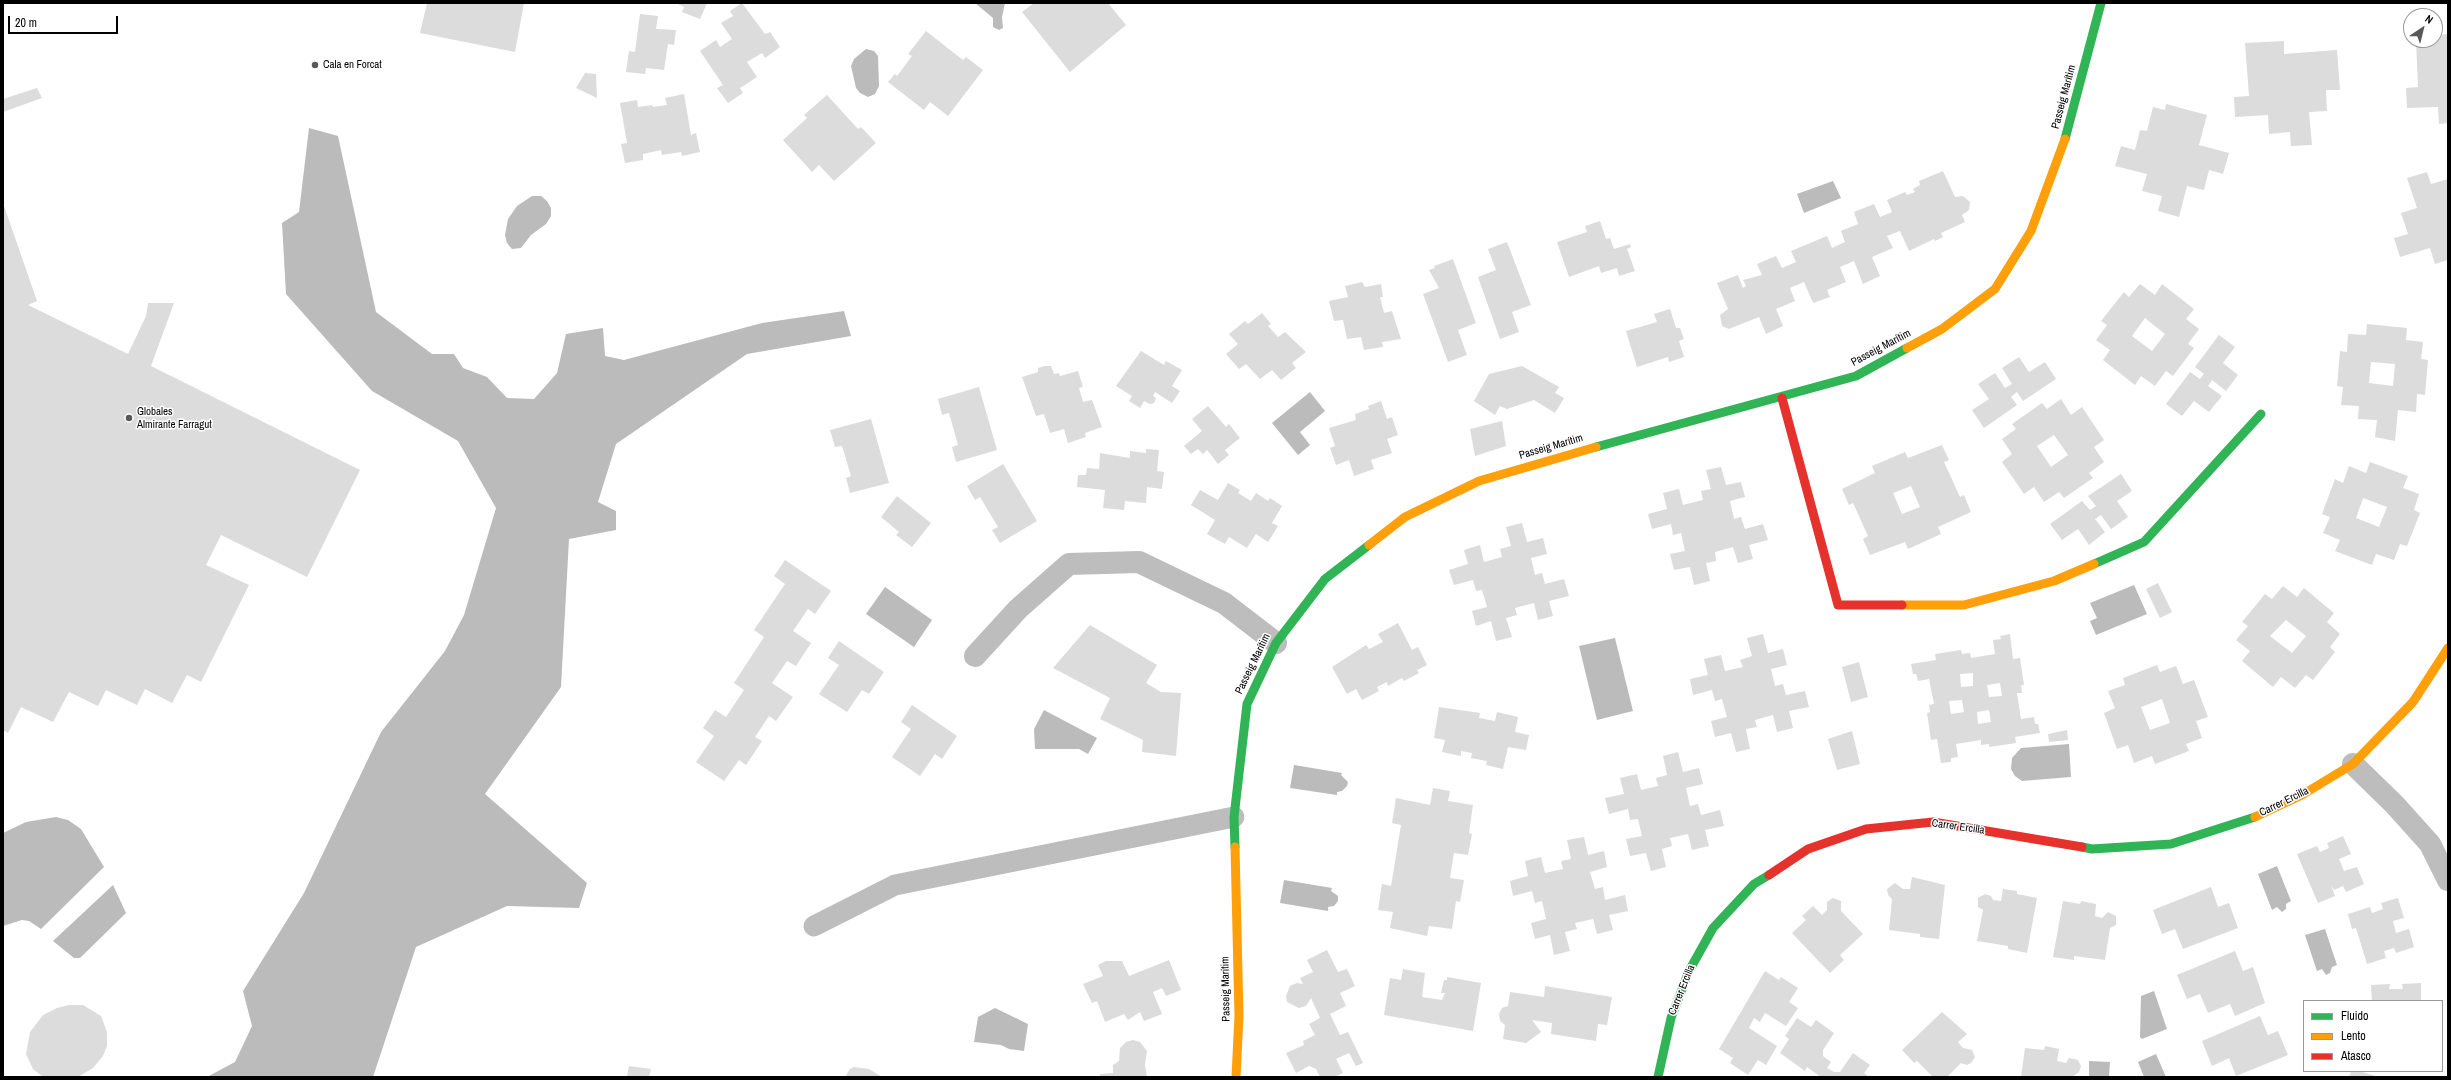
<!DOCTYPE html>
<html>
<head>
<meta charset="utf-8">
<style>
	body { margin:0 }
	#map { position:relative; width:2451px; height:1080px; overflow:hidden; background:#fff; font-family:"Archivo Narrow",sans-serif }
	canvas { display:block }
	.frame { position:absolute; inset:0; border:4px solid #000; pointer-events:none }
	.legend { position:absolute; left:2303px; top:1000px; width:140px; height:72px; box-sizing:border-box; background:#fff; border:1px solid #999; margin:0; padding:5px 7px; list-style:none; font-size:12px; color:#000 }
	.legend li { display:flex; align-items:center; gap:8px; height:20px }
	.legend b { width:20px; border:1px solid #999 }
	.north { position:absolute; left:2403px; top:8px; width:40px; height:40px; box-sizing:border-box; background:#fff; border:1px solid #999; border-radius:50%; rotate:35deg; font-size:11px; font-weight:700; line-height:16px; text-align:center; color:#000 }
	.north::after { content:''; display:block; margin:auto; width:14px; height:18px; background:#595959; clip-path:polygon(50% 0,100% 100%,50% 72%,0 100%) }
	.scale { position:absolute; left:8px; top:16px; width:110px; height:18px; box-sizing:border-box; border:2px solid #000; border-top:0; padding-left:5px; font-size:12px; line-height:14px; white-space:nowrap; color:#000; -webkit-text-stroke:3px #fff; paint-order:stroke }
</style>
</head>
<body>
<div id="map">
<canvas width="2451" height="1080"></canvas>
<div class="frame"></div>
<ul class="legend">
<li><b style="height:5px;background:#30b455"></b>Fluido</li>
<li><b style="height:5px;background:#ff9f0a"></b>Lento</li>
<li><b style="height:5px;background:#e5322d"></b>Atasco</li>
</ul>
<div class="north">N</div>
<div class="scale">20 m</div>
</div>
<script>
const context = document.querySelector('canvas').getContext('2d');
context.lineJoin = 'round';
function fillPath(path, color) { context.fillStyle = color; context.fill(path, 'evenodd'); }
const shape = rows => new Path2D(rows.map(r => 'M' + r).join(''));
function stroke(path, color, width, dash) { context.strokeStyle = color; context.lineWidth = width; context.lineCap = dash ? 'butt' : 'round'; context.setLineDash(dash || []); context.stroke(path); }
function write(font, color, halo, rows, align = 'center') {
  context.font = font + ' "Archivo Narrow",sans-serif'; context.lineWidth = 3; context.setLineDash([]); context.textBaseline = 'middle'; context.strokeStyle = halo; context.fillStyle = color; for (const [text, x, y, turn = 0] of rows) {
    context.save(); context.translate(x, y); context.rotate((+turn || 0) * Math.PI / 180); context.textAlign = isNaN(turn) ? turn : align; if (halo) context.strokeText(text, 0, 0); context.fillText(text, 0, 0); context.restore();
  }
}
fillPath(shape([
	[975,3,1005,3,1002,17,1003,28,999,30,993,27,993,18],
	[866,49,874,51,878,56,879,86,875,94,868,97,860,93,856,88,851,66,854,59],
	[309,128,338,136,376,312,432,354,454,354,463,368,487,377,507,398,534,399,557,373,566,334,603,328,605,356,624,360,762,323,844,311,851,336,747,354,616,444,598,502,616,511,616,530,569,539,561,687,485,794,587,883,579,908,507,906,416,947,373,1077,207,1077,235,1062,252,1026,243,991,304,893,381,732,445,651,464,615,496,508,458,441,372,391,286,294,282,223,299,212],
	[1833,181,1841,198,1804,213,1797,194],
	[532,196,541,196,547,201,551,208,551,216,546,224,531,235,521,248,512,249,507,243,505,235,508,219,517,206],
	[1310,392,1325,411,1300,432,1310,445,1298,455,1272,423],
	[2134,585,2147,614,2096,635,2090,621,2097,618,2090,603],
	[885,587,932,620,914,647,866,614],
	[1615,638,1633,711,1597,720,1579,646],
	[1044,710,1097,738,1088,754,1079,749,1035,749,1034,729],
	[2069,744,2071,777,2022,781,2015,776,2011,769,2012,758,2021,748],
	[1294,765,1342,773,1341,775,1348,782,1347,786,1342,791,1337,792,1337,795,1290,788],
	[56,817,68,820,81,829,104,867,41,929,29,921,22,920,3,926,3,833,26,822],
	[2277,866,2291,901,2286,904,2286,909,2282,912,2277,907,2272,910,2258,874],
	[1284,880,1332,888,1331,891,1338,896,1338,901,1334,906,1328,907,1328,911,1280,903],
	[113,885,126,913,80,958,74,958,53,941],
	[2325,929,2337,965,2332,967,2330,973,2326,975,2322,969,2317,971,2305,935],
	[2154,991,2167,1029,2142,1039,2140,1037,2141,996],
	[995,1008,1028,1024,1024,1051,1009,1049,1001,1045,974,1042,978,1017],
	[2156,1054,2166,1077,2144,1077,2138,1062],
	[2089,1061,2110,1062,2109,1077,2089,1077]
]), '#bbb');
fillPath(shape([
	[427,3,524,3,515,52,420,33],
	[676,3,707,3,700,19,682,12,684,7],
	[742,3,765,34,770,32,780,47,765,58,762,53,747,62,757,77,740,88,743,93,728,103,717,88,723,85,700,51,716,40,720,47,732,39,721,23,733,16,730,11],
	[1034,3,1108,3,1126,25,1070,72,1022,12],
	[640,14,658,16,656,29,676,30,674,45,668,44,664,70,646,68,645,74,626,72,629,51,635,52],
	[926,31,963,60,966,57,983,70,948,116,930,102,924,110,888,82,895,74,897,76,912,56,908,54],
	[2448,34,2448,123,2439,124,2438,107,2407,108,2406,88,2418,87,2416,40,2435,40,2435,35],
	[2284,41,2284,54,2337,50,2340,90,2326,90,2327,111,2309,112,2312,145,2291,146,2290,132,2269,134,2268,115,2235,117,2234,97,2249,96,2245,43],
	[585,73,596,74,597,98,576,88],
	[37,88,42,98,3,112,3,99],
	[684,94,691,135,696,133,700,152,682,156,681,152,662,155,661,150,643,154,643,160,625,163,621,144,627,143,620,103,637,100,638,107,652,105,653,107,667,105,665,98],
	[827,95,858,129,861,127,876,143,834,181,819,165,812,172,783,140,807,118,804,115],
	[2166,104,2207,115,2199,145,2229,153,2223,174,2209,170,2204,190,2187,186,2179,217,2158,211,2162,196,2142,191,2147,174,2115,166,2121,146,2135,150,2140,130,2147,131,2153,107,2165,110],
	[1943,171,1955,197,1963,196,1970,202,1969,210,1962,215,1965,222,1941,233,1943,237,1935,241,1934,239,1909,251,1900,231,1887,236,1893,248,1872,257,1880,276,1863,284,1854,261,1840,267,1846,282,1827,290,1830,297,1813,303,1804,282,1790,288,1795,301,1776,309,1783,326,1766,334,1759,317,1729,329,1722,326,1720,315,1728,309,1717,283,1738,275,1743,288,1746,286,1743,280,1762,275,1757,264,1776,256,1782,268,1796,262,1791,251,1827,236,1832,248,1845,242,1841,231,1858,224,1854,212,1874,204,1880,217,1892,212,1887,200,1905,192,1907,195,1915,192,1913,189,1920,185,1919,181],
	[2427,172,2431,184,2448,179,2448,260,2435,264,2430,248,2400,257,2394,238,2408,234,2401,213,2417,208,2407,178],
	[3,203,37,301,28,305,128,354,146,316,148,303,174,303,151,366,360,470,307,577,221,535,206,565,249,585,201,682,187,675,172,703,145,689,137,705,106,690,98,706,69,692,53,722,21,707,8,733,3,730],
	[1600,221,1606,239,1610,238,1614,249,1630,244,1631,247,1627,249,1635,271,1619,276,1617,268,1601,273,1599,266,1569,277,1557,242,1587,232,1585,226],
	[1507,242,1531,305,1512,312,1519,332,1500,339,1478,277,1496,270,1488,249],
	[1453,259,1476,323,1458,330,1467,355,1448,362,1423,294,1439,288,1429,270,1435,268,1434,266],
	[1362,282,1365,287,1381,284,1383,297,1380,297,1384,313,1392,311,1401,339,1382,342,1383,347,1364,350,1361,337,1347,339,1343,320,1334,321,1329,301,1348,297,1345,286],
	[2140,284,2155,295,2162,284,2194,309,2186,319,2199,329,2188,344,2194,348,2173,376,2166,371,2155,386,2141,376,2135,385,2103,360,2110,350,2096,340,2107,325,2101,321,2124,292,2129,297],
	[2145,318,2165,334,2152,351,2132,336],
	[1670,309,1676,328,1680,328,1684,339,1679,341,1684,357,1669,362,1668,357,1637,367,1626,331,1657,322,1654,314],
	[1262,313,1271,324,1268,326,1278,337,1285,332,1306,352,1292,363,1296,368,1281,380,1272,370,1260,379,1246,364,1239,369,1226,354,1238,344,1229,334,1245,321,1248,324],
	[2367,324,2407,328,2406,340,2423,342,2421,359,2428,360,2425,395,2417,394,2416,412,2398,410,2395,441,2375,437,2377,420,2358,419,2359,406,2341,405,2343,387,2337,386,2340,351,2347,352,2348,334,2366,335],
	[2371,362,2395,364,2393,386,2369,383],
	[2219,335,2235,347,2223,363,2238,375,2226,391,2212,380,2208,386,2222,396,2209,412,2194,401,2182,416,2166,404,2190,372,2200,379,2204,374,2195,367],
	[1141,351,1164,365,1166,361,1182,370,1172,386,1180,391,1172,403,1155,392,1153,396,1156,398,1154,403,1150,404,1144,401,1140,408,1129,401,1132,396,1116,386],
	[2019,357,2029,372,2045,362,2056,379,2023,401,2017,392,2011,397,2017,405,1984,428,1972,410,1989,399,1978,384,1995,373,2005,388,2012,384,2002,368],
	[1045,366,1051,366,1054,374,1059,373,1060,376,1078,371,1083,387,1079,388,1083,402,1092,400,1102,427,1085,433,1086,437,1068,443,1064,429,1050,433,1044,414,1036,416,1022,377,1038,372,1038,368],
	[1522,366,1559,387,1555,393,1564,398,1555,413,1534,400,1507,409,1500,406,1495,415,1474,401,1489,374],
	[979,387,997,450,956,462,952,447,958,445,949,413,942,415,938,399],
	[2061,399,2071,415,2082,407,2104,440,2094,447,2104,462,2089,473,2093,478,2064,498,2059,492,2044,502,2034,487,2024,494,2002,462,2012,454,2002,439,2016,429,2012,424,2042,403,2047,409],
	[2054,435,2068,455,2051,467,2037,446],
	[1381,401,1387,419,1392,417,1398,435,1387,439,1392,453,1371,460,1374,469,1354,476,1349,460,1336,465,1330,448,1335,446,1329,428,1356,420,1355,414,1369,409,1368,406],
	[1208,406,1226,427,1229,424,1240,438,1225,450,1229,455,1218,464,1207,450,1203,454,1198,449,1191,454,1184,446,1202,431,1192,419],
	[871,419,889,483,850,493,846,478,851,476,842,446,835,447,830,430],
	[1502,421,1506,446,1475,456,1470,429],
	[1942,445,1949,460,1944,462,1960,497,1964,495,1971,512,1938,527,1941,534,1908,549,1905,542,1870,555,1863,539,1868,536,1853,503,1849,505,1842,489,1875,473,1872,466,1905,452,1908,458],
	[1911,486,1920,507,1902,514,1893,493],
	[1146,449,1159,450,1157,471,1164,472,1162,489,1147,487,1146,503,1125,501,1124,510,1103,508,1105,490,1077,487,1078,475,1086,475,1087,468,1099,469,1100,453,1130,458,1130,451,1146,453],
	[2370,462,2408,476,2403,488,2419,494,2414,510,2420,513,2407,546,2400,544,2394,560,2376,554,2372,565,2335,551,2340,540,2323,533,2330,517,2322,514,2335,479,2343,483,2349,466,2366,473],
	[2363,498,2387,507,2379,527,2356,518],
	[1003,464,1037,521,1000,543,992,530,998,527,980,497,975,500,967,486],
	[1721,467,1726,485,1741,482,1745,497,1730,501,1734,519,1741,517,1745,529,1763,524,1768,540,1749,545,1753,559,1738,563,1733,547,1715,552,1716,561,1706,563,1710,581,1694,585,1690,567,1674,570,1670,554,1685,551,1681,533,1673,535,1671,524,1652,529,1648,514,1667,509,1663,493,1679,489,1683,505,1703,500,1701,491,1711,489,1706,470],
	[2121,474,2132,491,2117,501,2128,517,2111,529,2101,515,2095,519,2105,532,2089,545,2078,529,2062,540,2050,524,2082,501,2090,510,2096,506,2088,496],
	[1228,483,1240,490,1238,493,1251,501,1256,493,1268,501,1270,498,1282,506,1272,523,1278,526,1268,542,1256,534,1247,548,1229,537,1225,544,1207,534,1215,520,1191,505,1200,490,1218,500],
	[897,496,931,523,912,547,896,535,899,532,881,517],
	[1522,523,1527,542,1543,538,1547,554,1531,558,1535,575,1542,573,1545,584,1564,579,1569,596,1549,601,1553,616,1538,620,1534,603,1515,608,1517,615,1506,618,1512,637,1496,641,1491,621,1476,626,1472,611,1487,607,1482,590,1476,591,1473,580,1454,585,1449,570,1468,564,1464,550,1480,545,1484,562,1502,557,1500,549,1511,546,1506,527],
	[785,560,831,591,815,614,808,609,793,631,811,643,796,666,787,661,772,683,793,697,776,721,769,716,755,737,762,741,746,765,739,760,724,781,696,762,714,736,703,728,715,710,726,717,744,690,734,683,764,637,754,630,785,584,774,576],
	[2158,583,2172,612,2160,618,2146,589],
	[2283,586,2297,597,2304,588,2334,613,2327,622,2340,634,2330,647,2335,652,2313,680,2306,675,2295,688,2281,677,2273,687,2242,661,2250,651,2236,640,2248,626,2242,622,2265,594,2272,599],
	[2286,620,2306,636,2292,653,2270,636],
	[1398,623,1412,650,1418,647,1427,665,1417,670,1419,673,1404,681,1402,678,1388,686,1387,682,1377,687,1379,691,1362,700,1356,689,1347,694,1332,667,1366,645,1369,649,1383,642,1378,634],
	[1090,625,1157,665,1146,683,1161,692,1181,693,1176,756,1142,752,1143,740,1100,719,1110,698,1053,668],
	[1763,634,1768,653,1783,649,1787,665,1771,669,1775,686,1783,684,1786,695,1805,691,1809,707,1789,711,1793,728,1777,732,1773,715,1755,720,1757,727,1746,729,1750,749,1736,752,1731,733,1715,737,1711,721,1727,717,1722,699,1715,701,1712,690,1693,695,1690,679,1708,675,1704,659,1721,655,1725,671,1743,667,1740,660,1752,656,1747,638],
	[2010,634,2013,659,2020,658,2024,685,2021,685,2022,693,2017,693,2021,719,2034,717,2035,724,2038,724,2040,733,2015,737,2016,743,1989,747,1989,744,1981,745,1981,740,1956,744,1958,757,1951,758,1951,762,1941,763,1937,739,1931,740,1927,713,1930,712,1929,705,1934,704,1929,679,1918,681,1916,674,1913,674,1911,664,1936,660,1935,654,1961,650,1962,654,1970,653,1971,658,1995,654,1993,640,2001,639,2000,636],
	[1973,673,1973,686,1961,687,1960,674],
	[2000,683,2002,696,1989,697,1987,685],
	[1962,700,1964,712,1951,714,1949,701],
	[1989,710,1991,722,1978,724,1977,712],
	[839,641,884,672,869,694,862,690,847,712,819,694,839,665,828,658],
	[1859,662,1868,697,1851,702,1842,667],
	[2157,665,2160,672,2176,666,2183,684,2194,680,2208,717,2196,721,2202,738,2186,744,2189,751,2155,764,2152,756,2134,763,2128,745,2117,749,2104,713,2115,708,2108,691,2125,685,2123,678],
	[2162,699,2170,723,2150,730,2141,707],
	[912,705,957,736,942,759,935,754,920,776,892,757,911,729,901,722],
	[1439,707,1480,713,1479,718,1495,721,1497,712,1518,717,1515,732,1529,735,1526,750,1508,747,1503,769,1486,765,1487,761,1471,758,1472,753,1461,751,1461,756,1442,752,1445,740,1434,738],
	[2067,730,2068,740,2049,742,2048,734],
	[1852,731,1860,764,1837,770,1828,739],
	[1678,752,1683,772,1699,768,1703,784,1686,788,1690,806,1698,804,1701,815,1720,810,1724,826,1705,830,1709,846,1692,850,1688,834,1670,838,1672,846,1662,849,1666,867,1651,871,1646,853,1630,856,1626,839,1642,836,1638,819,1630,820,1628,809,1609,814,1605,798,1624,794,1620,778,1637,774,1641,790,1658,786,1656,778,1667,775,1663,756],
	[1433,788,1450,791,1448,801,1473,805,1469,833,1472,834,1468,855,1454,853,1450,878,1464,880,1460,902,1456,901,1452,929,1429,926,1427,936,1390,928,1393,912,1378,910,1382,884,1391,886,1401,825,1392,823,1396,798,1430,805],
	[2343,836,2351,854,2339,859,2344,871,2357,867,2364,884,2346,892,2343,886,2334,890,2331,885,2335,896,2318,903,2297,854,2317,846,2320,852,2329,848,2327,843],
	[1584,837,1588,855,1604,851,1607,867,1590,872,1595,889,1603,887,1605,900,1625,895,1628,911,1609,915,1613,930,1597,934,1593,919,1575,923,1577,929,1565,932,1570,951,1554,955,1550,935,1535,939,1531,923,1546,919,1542,901,1535,903,1532,891,1513,896,1510,881,1528,876,1525,861,1541,857,1545,873,1563,869,1561,861,1571,859,1567,840],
	[1912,877,1945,885,1939,939,1920,937,1920,934,1889,930,1892,899,1888,895,1887,889,1895,883,1903,889,1910,889],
	[2211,887,2218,907,2229,903,2238,928,2183,949,2175,929,2162,934,2153,910],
	[2003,889,2017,891,2017,894,2037,898,2027,953,2008,949,2008,946,1977,941,1983,910,1978,907,1978,898,1985,894,1991,896,1993,900,2001,901],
	[1833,898,1841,901,1841,911,1863,934,1840,955,1844,960,1830,973,1792,933,1806,920,1802,916,1813,906,1822,915,1827,910,1827,902],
	[2398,898,2404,918,2393,921,2396,933,2409,929,2414,947,2396,953,2394,948,2384,951,2386,958,2367,964,2356,928,2352,929,2348,914,2370,907,2372,913,2383,909,2381,903],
	[2063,901,2080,904,2081,901,2096,904,2095,916,2102,918,2108,912,2116,916,2116,925,2110,928,2105,960,2074,956,2074,960,2053,957],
	[1327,950,1338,972,1347,969,1355,986,1340,993,1346,1006,1330,1014,1340,1035,1348,1032,1363,1063,1356,1066,1349,1053,1336,1059,1343,1073,1334,1077,1320,1077,1316,1069,1309,1066,1296,1073,1286,1053,1304,1045,1303,1041,1315,1035,1309,1024,1320,1018,1311,998,1306,1006,1299,1008,1287,1002,1286,996,1290,986,1297,983,1303,984,1300,978,1313,972,1307,960],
	[2235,951,2243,971,2253,967,2265,1003,2235,1016,2230,1004,2208,1013,2200,994,2187,999,2177,975],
	[1169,960,1181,990,1166,996,1162,988,1153,992,1162,1014,1144,1021,1140,1012,1128,1020,1124,1014,1105,1022,1097,1001,1092,1003,1083,984,1103,976,1098,965,1106,961,1122,961,1129,976],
	[1403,969,1425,973,1422,997,1442,1000,1445,993,1441,993,1444,980,1447,980,1447,977,1481,983,1473,1031,1384,1015,1390,978,1401,980],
	[1765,971,1779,980,1781,977,1798,988,1789,1002,1798,1008,1786,1026,1765,1013,1760,1022,1754,1018,1749,1028,1777,1046,1766,1065,1758,1060,1748,1075,1730,1063,1733,1058,1719,1049],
	[2421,983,2421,1001,2372,1001,2371,985,2390,984,2389,989,2403,989,2402,984],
	[1545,986,1612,997,1607,1025,1598,1024,1596,1041,1551,1034,1552,1023,1532,1020,1541,1032,1526,1043,1503,1039,1505,1025,1500,1021,1499,1014,1502,1008,1508,1006,1510,992,1544,997],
	[69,1005,83,1005,101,1016,107,1032,107,1046,103,1056,93,1068,78,1077,43,1077,33,1069,26,1054,30,1032,43,1015,57,1008],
	[1942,1012,1967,1034,1958,1042,1963,1048,1972,1050,1975,1057,1971,1063,1967,1065,1961,1063,1947,1077,1933,1077,1917,1061,1914,1063,1902,1050],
	[2260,1016,2268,1035,2278,1031,2288,1055,2236,1076,2229,1058,2212,1066,2202,1041],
	[1797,1018,1811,1027,1816,1020,1834,1033,1823,1050,1823,1056,1831,1062,1827,1068,1834,1072,1840,1072,1853,1053,1870,1065,1864,1073,1869,1077,1821,1077,1807,1067,1805,1071,1780,1053,1789,1039,1785,1036],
	[1133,1040,1140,1042,1147,1051,1145,1065,1147,1077,1100,1077,1100,1074,1113,1073,1113,1065,1119,1061,1120,1048,1126,1042],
	[2045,1046,2059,1049,2057,1061,2066,1063,2069,1058,2078,1060,2081,1066,2079,1072,2072,1077,2021,1077,2025,1048,2044,1050],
	[629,1066,651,1069,649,1077,627,1077],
	[854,1067,869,1069,882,1077,845,1077,850,1069],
	[2351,1071,2359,1071,2379,1077,2349,1077]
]), '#dcdcdc');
stroke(shape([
	[814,926,895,885,1234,817]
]), '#bdbdbd', 21);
stroke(shape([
	[975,656,1018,609,1069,564,1139,562,1224,603,1276,643],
	[2353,764,2395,805,2430,844,2448,880]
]), '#bdbdbd', 22);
stroke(shape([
	[2065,139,2101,3],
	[1596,447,1856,376,1907,348],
	[2094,564,2144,542,2261,414],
	[1235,847,1234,817,1247,704,1276,643,1325,579,1369,545],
	[2082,847,2092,849,2171,844,2255,817],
	[1658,1077,1671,1018,1689,971,1713,928,1754,884,1769,875]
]), '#30b455', 9);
stroke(shape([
	[1907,348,1942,329,1995,289,2031,231,2065,139],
	[1369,545,1405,517,1479,481,1596,447],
	[1902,605,1964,605,2054,581,2094,564],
	[2255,817,2302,795,2353,764,2413,702,2448,648],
	[1235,847,1239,1016,1236,1077]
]), '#ff9f0a', 9);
stroke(shape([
	[1782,398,1838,605,1902,605],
	[1769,875,1808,849,1866,829,1933,822,2082,847]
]), '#e5322d', 9);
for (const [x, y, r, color] of [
	[315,65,4,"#595959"],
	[129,418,4,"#595959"]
]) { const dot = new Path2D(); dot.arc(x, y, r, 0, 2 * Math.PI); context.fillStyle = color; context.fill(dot); stroke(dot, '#fff', 1.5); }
write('11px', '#000', '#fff', [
	["Cala en Forcat",323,65],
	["Globales",137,412],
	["Almirante Farragut",137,425]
], 'left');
write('11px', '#000', '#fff', [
	["Passeig Marítim",2064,97,-75],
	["Passeig Marítim",1881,348,-28],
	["Passeig Marítim",1551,447,-16],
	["Passeig Marítim",1253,664,-64],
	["Carrer Ercilla",2284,802,-26],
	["Carrer Ercilla",1958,827,8],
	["Passeig Marítim",1226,989,-91],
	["Carrer Ercilla",1682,990,-68]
]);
</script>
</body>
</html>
